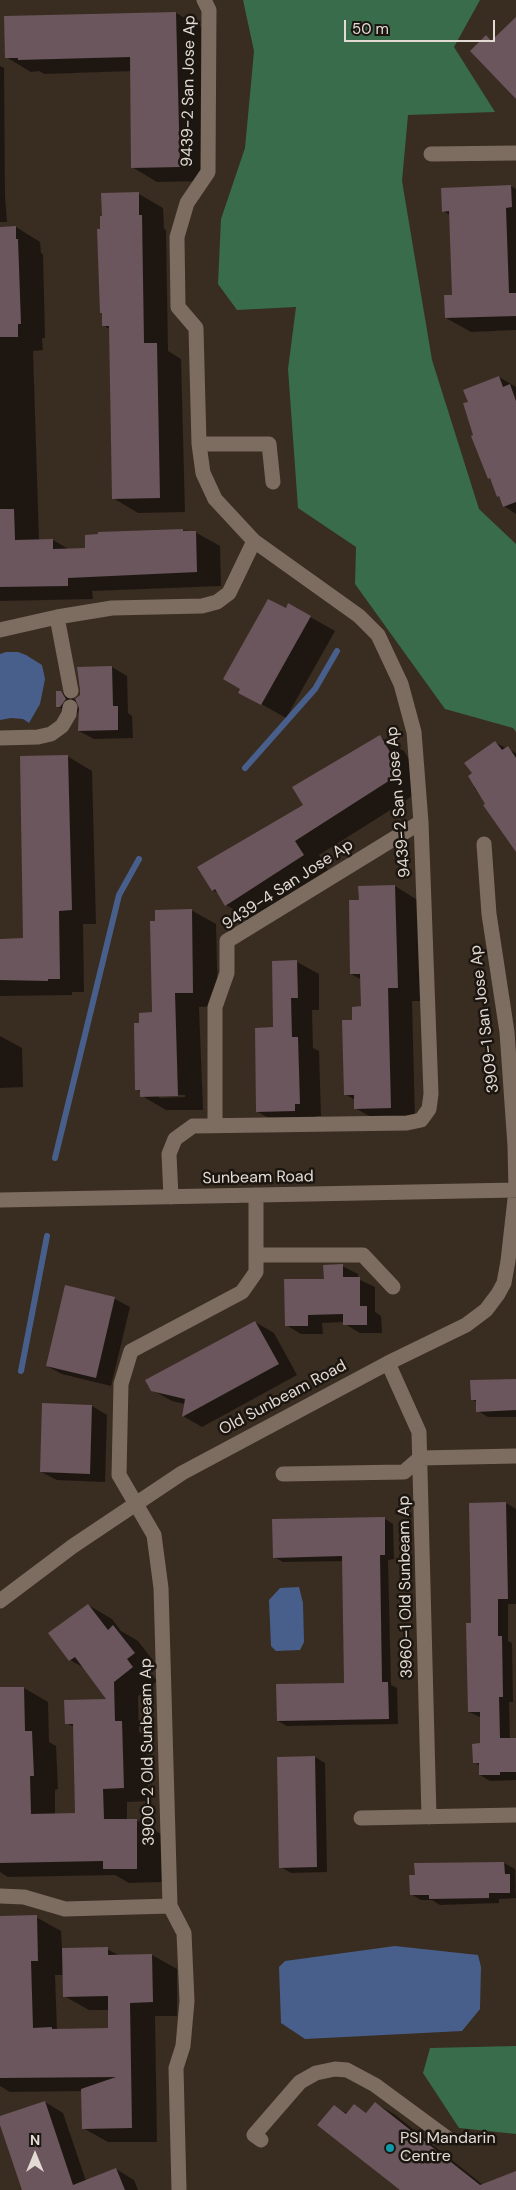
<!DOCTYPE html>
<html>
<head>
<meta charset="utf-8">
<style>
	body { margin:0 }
	#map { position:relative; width:516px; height:2190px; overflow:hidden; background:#392c21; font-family:"DM Sans",sans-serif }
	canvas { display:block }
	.north { position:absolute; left:10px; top:2130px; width:50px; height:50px; -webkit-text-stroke:4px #1c1611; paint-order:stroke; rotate:0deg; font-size:14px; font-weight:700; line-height:20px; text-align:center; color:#e3dad3 }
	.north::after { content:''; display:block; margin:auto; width:18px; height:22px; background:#e3dad3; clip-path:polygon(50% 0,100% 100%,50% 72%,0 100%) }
	.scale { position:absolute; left:344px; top:20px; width:151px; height:22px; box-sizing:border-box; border:2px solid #e3dad3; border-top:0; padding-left:6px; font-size:15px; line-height:18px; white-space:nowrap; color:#e3dad3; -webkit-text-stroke:4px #1c1611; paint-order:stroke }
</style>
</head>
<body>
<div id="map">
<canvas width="516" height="2190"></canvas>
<div class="north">N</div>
<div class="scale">50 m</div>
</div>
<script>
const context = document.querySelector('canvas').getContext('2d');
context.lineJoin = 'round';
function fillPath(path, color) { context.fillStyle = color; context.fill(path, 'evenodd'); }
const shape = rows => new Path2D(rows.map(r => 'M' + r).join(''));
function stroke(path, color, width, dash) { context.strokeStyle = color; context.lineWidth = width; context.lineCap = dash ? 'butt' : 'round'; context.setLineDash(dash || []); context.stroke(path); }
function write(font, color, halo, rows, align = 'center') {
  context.font = font + ' "DM Sans",sans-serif'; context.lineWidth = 5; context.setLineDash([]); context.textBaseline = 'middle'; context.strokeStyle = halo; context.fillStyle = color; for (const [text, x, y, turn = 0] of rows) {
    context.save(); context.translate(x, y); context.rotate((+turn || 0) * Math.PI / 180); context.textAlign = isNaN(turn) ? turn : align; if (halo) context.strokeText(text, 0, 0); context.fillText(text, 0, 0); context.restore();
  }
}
fillPath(shape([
	[243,0,480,0,454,47,495,112,408,115,402,181,432,360,479,509,516,544,516,732,513,728,445,709,355,584,356,547,298,508,288,369,296,307,237,310,218,284,221,219,245,148,254,51],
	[516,2046,516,2134,459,2128,423,2073,430,2048]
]), '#386c4b');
fillPath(shape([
	[6,652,18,652,26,655,42,665,45,679,40,704,29,723,23,719,11,718,0,720,0,654],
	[299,1587,303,1603,304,1642,300,1650,276,1651,271,1646,269,1600,280,1588],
	[395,1946,478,1955,481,1967,480,2009,462,2031,305,2039,281,2023,279,1967,285,1961]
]), '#485f8c');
fillPath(shape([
	[176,13,201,27,204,181,157,182,132,167,132,71,44,74,39,71,31,72,6,57],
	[0,66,4,68,5,196,7,222,0,222],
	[511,186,516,189,516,330,471,332,446,318,453,296,450,215,443,211],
	[139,194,163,208,164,229,166,230,168,351,181,359,185,512,138,513,113,498,111,330,103,325,103,314,101,313,101,230],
	[16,227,40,242,41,253,43,254,45,338,42,338,43,350,33,351,39,541,53,540,70,550,87,550,182,530,195,532,220,546,221,586,92,591,93,599,0,601,0,228],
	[499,377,516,387,516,514,504,506,492,480,489,478,470,402],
	[289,605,335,631,286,718,240,692],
	[112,667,127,676,128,713,132,716,133,738,94,739,79,731,81,708,76,715,73,715,58,707,61,692,76,700],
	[380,737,404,751,416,771,422,790,319,855,328,870,251,919,226,905,219,894,213,890],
	[496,743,516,753,516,846,511,842,474,787],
	[67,756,92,771,96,924,83,924,84,992,72,992,72,995,0,996,0,940,24,940],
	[395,886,419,901,422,1001,412,1001,415,1121,380,1122,355,1108,355,1100,345,1094,354,1021,362,1008,362,980,351,974,360,901],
	[191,910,216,924,218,1006,199,1007,203,1110,166,1110,142,1096,142,1092,136,1089,141,1025,153,1014,157,922],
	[159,1095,185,1095,185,1097,159,1098],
	[274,962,297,962,319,974,319,1010,312,1010,313,1048,319,1051,321,1116,316,1116,316,1123,279,1124,258,1112,275,1029],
	[0,1036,22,1048,23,1087,0,1088],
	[342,1266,358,1274,358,1279,375,1287,375,1312,381,1316,382,1333,360,1333,345,1324,344,1322,322,1323,323,1334,301,1334,286,1325,325,1280],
	[66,1287,115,1299,130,1307,111,1386,62,1374,47,1366],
	[255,1322,274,1333,297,1375,202,1427,183,1416,185,1404,172,1401,152,1390],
	[516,1381,516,1417,488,1417,478,1411,478,1403,472,1399],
	[43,1405,92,1406,107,1415,105,1482,57,1480,41,1472],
	[506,1503,516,1509,516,1604,508,1604,508,1641,512,1643,513,1702,509,1702,510,1739,516,1739,516,1780,490,1781,480,1775,480,1766,474,1762,482,1744,482,1718,469,1712,472,1624],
	[384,1518,393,1524,394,1559,388,1560,391,1685,397,1688,398,1724,287,1726,278,1721,345,1684,343,1561,283,1562,274,1557],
	[88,1605,112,1619,121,1631,138,1641,158,1667,150,1673,157,1681,138,1696,139,1732,146,1736,148,1801,127,1802,127,1820,136,1820,161,1834,162,1882,129,1883,115,1875,8,1877,0,1872,0,1689,24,1688,48,1702,49,1742,56,1746,58,1789,55,1790,55,1814,77,1814,74,1727,66,1723,109,1700,86,1669,70,1660],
	[315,1757,325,1763,327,1872,291,1873,281,1867],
	[504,1863,515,1869,516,1898,499,1899,499,1903,440,1905,432,1900,421,1900,411,1894,416,1876,416,1864],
	[36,1917,61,1931,62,1949,107,1949,120,1956,152,1955,177,1969,177,2016,155,2016,157,2142,108,2142,83,2128,83,2091,10,2092,0,2086,0,1918],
	[55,1975,64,1975,64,1996,89,2010,109,2010,109,2029,57,2030],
	[45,2102,63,2113,86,2181,116,2169,134,2180,138,2190,23,2190,0,2117],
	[375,2103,394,2114,483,2185,516,2172,516,2190,402,2190,334,2106,348,2114,354,2106,367,2113]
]), '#0007');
stroke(shape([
	[245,768,315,689,337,651],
	[55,1158,119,895,139,859],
	[21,1371,47,1236]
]), '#485f8c', 6);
fillPath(shape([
	[176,12,180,167,131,168,130,57,18,60,18,58,5,58,4,16],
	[516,17,516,99,470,51,486,35,491,41],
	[511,185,512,207,506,208,509,293,516,293,516,316,445,318,444,295,452,295,449,211,442,212,441,188],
	[139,192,139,215,142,215,144,343,157,343,160,498,112,499,109,326,102,326,102,313,100,313,97,229,100,229,100,216,102,216,101,193],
	[16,226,16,239,18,239,21,324,18,324,18,337,0,337,0,227],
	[499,376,503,387,510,384,516,401,516,502,503,507,499,496,497,497,490,478,488,479,471,436,473,435,463,403,468,402,463,390],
	[0,509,14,509,15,540,53,539,53,549,85,548,85,535,98,534,98,532,183,529,183,531,196,531,197,572,68,578,68,586,0,587],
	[268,599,286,608,288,603,311,616,261,705,238,693,240,689,223,679],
	[112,666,113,706,118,706,118,730,78,731,79,708,75,699,80,695,80,690,77,667],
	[56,691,61,691,66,699,60,707,56,707],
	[380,735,393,757,389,759,398,775,295,841,304,855,225,906,215,889,212,891,197,867,303,805,292,787],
	[495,741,502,750,508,746,516,758,516,852,483,805,485,804,468,776,472,773,464,763],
	[68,755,72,910,59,911,60,979,48,979,48,981,0,980,0,939,23,938,20,756],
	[395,885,398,988,388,988,391,1108,354,1109,354,1095,344,1095,342,1020,352,1020,352,1007,361,1006,360,974,350,974,349,900,359,900,358,886],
	[192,909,193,993,175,993,178,1096,140,1097,140,1090,135,1090,134,1023,139,1023,139,1013,152,1012,150,921,155,921,155,910],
	[297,960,298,998,291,998,292,1037,298,1037,300,1104,295,1104,295,1111,256,1112,255,1028,273,1027,272,961],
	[343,1264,343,1277,360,1277,360,1306,367,1306,367,1325,343,1325,343,1314,308,1315,308,1326,285,1326,284,1279,324,1279,323,1265],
	[65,1285,115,1297,96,1378,46,1366],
	[255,1321,279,1364,182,1417,185,1399,151,1391,145,1380],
	[516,1379,516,1410,476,1412,476,1400,471,1400,470,1380],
	[42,1403,92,1405,90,1474,40,1472],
	[506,1502,508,1599,498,1599,498,1636,502,1636,503,1697,499,1697,500,1738,516,1738,516,1772,500,1772,500,1775,479,1775,479,1763,473,1763,472,1744,480,1743,480,1712,468,1712,466,1623,471,1623,469,1503],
	[385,1517,385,1555,380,1555,382,1682,388,1682,389,1719,277,1721,276,1684,344,1683,342,1556,273,1558,272,1519],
	[88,1604,108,1630,113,1625,135,1653,127,1659,133,1667,114,1682,115,1721,122,1721,124,1788,103,1789,104,1819,137,1819,137,1869,103,1869,103,1861,0,1863,0,1687,24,1687,25,1731,32,1731,34,1776,30,1776,31,1814,75,1813,73,1724,65,1724,64,1700,106,1699,75,1657,69,1661,48,1633],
	[315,1756,317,1867,279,1868,277,1757],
	[504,1862,505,1874,510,1874,510,1893,489,1893,489,1898,429,1899,429,1895,410,1895,409,1875,415,1875,414,1863],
	[37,1915,38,1961,31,1961,33,2028,52,2027,52,2029,108,2028,108,1996,63,1997,62,1948,108,1947,108,1955,152,1954,153,2002,130,2003,132,2128,82,2129,81,2089,116,2077,0,2078,0,1916],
	[45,2101,73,2185,116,2168,125,2190,22,2190,0,2125,0,2116],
	[375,2102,480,2185,516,2171,516,2190,400,2190,317,2125,334,2105,346,2114,354,2104,366,2113]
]), '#6a565c');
stroke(shape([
	[431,154,516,153],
	[199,444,269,444,273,482],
	[57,617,71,691],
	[0,630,57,617,112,608,202,606,217,602,229,593,254,541],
	[0,738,38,737,51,734,62,726,69,714,70,707],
	[215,1125,215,1007,227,973,227,941,421,822],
	[171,1197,169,1154,175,1139,193,1126,407,1123,421,1120,429,1109,431,1094,421,822,414,732,401,684,378,635,359,616,254,541,215,499,203,473,199,444,196,328,178,307,177,237,187,203,208,172,209,10,204,0],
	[0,1200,516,1190],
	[256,1255,363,1255,393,1287],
	[388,1363,419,1432,429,1817],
	[283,1474,404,1472,420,1458,516,1456],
	[0,1601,73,1546,182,1473,388,1363,466,1325,486,1310,498,1294,504,1283,508,1261,516,1190,515,1146,507,1032,489,914,484,844],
	[361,1818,516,1815],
	[0,1896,24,1897,65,1909,170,1906],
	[261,2140,254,2135,300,2082,316,2073,335,2069,347,2070,375,2085,447,2138],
	[179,2190,176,2068,183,2046,187,2001,184,1933,170,1906,161,1588,154,1535,119,1475,121,1384,131,1351,242,1292,256,1272,256,1195]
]), '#7d6d60', 15);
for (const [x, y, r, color] of [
	[390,2148,5,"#0f9aa8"]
]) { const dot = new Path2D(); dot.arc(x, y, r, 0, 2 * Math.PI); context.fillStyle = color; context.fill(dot); stroke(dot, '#1c1611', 2); }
write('16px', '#e3dad3', '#1c1611', [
	["9439-2 San Jose Ap",189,91,-89],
	["9439-2 San Jose Ap",399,802,-95],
	["9439-4 San Jose Ap",288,885,-33],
	["3909-1 San Jose Ap",485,1019,-97],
	["Sunbeam Road",258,1178,-1],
	["Old Sunbeam Road",283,1398,-28],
	["3960-1 Old Sunbeam Ap",406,1587,-91],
	["3900-2 Old Sunbeam Ap",148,1752,-91]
]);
write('16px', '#e3dad3', '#1c1611', [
	["PSI Mandarin",400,2139],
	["Centre",400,2157]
], 'left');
</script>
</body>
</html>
